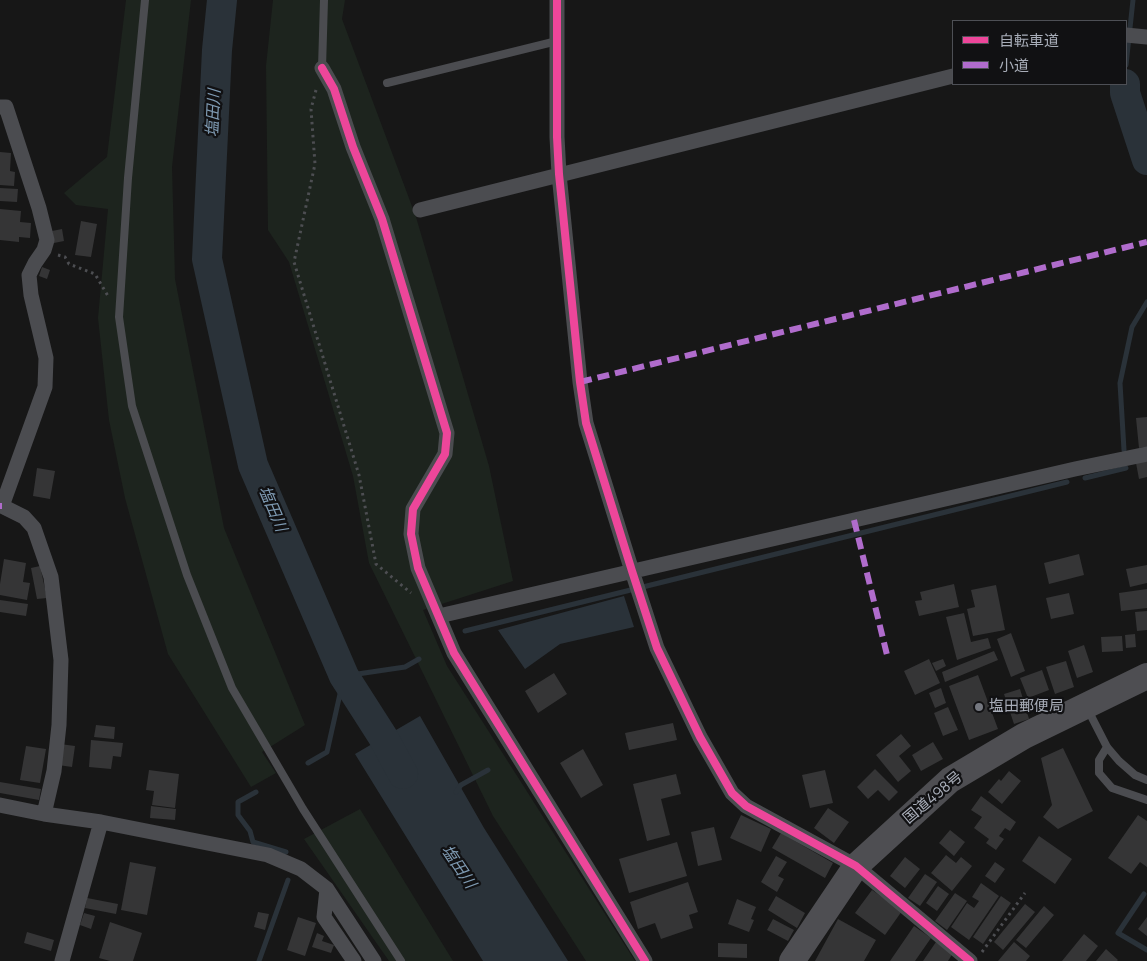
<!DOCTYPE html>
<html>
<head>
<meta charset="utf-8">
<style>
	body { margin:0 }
	#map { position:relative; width:1147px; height:961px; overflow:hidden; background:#171717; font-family:Manrope,"Noto Sans JP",sans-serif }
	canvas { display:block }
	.legend { position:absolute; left:952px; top:20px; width:175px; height:65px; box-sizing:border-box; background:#111113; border:1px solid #4d4f55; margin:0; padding:6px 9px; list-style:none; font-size:15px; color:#a8adb8 }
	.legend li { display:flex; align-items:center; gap:10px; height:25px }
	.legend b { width:25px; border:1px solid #4d4f55 }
</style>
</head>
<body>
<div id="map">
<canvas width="1147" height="961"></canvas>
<ul class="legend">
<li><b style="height:6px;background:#ed469a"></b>自転車道</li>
<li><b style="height:6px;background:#b06ccc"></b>小道</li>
</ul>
</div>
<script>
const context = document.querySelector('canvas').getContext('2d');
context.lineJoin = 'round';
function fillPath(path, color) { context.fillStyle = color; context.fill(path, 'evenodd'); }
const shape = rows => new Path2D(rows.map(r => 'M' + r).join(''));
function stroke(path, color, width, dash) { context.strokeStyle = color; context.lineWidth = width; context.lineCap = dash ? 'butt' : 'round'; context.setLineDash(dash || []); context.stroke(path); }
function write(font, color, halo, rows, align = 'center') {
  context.font = font + ' Manrope,"Noto Sans JP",sans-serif'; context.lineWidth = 4.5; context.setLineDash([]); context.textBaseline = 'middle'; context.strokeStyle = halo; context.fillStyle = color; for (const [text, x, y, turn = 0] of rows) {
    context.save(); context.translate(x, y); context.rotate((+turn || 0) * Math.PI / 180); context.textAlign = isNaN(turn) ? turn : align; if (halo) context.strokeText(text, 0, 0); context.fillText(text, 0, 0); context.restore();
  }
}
fillPath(shape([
	[126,0,191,0,172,167,175,279,224,528,305,725,262,752,276,773,251,787,168,654,125,498,109,420,98,318,108,209,76,205,64,193,107,157],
	[273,0,345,0,342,19,416,217,489,466,513,581,423,610,447,666,635,961,586,961,493,816,369,563,353,476,289,262,268,230,266,66],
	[360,809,453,961,389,961,304,839]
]), '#1d241e');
fillPath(shape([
	[624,596,634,627,560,644,525,669,498,630],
	[420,716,484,828,568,961,483,961,355,754]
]), '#2a3239');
stroke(shape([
	[1126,65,1133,0],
	[1124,450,1120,383,1132,327,1147,302],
	[1085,478,1126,468],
	[465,631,1067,482],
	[308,763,327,752,344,676,405,667,419,659],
	[256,792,238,802,238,815,250,831,253,842,286,852],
	[456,792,461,785,488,770],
	[1144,894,1118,933,1147,950],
	[259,961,288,880]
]), '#2a3239', 5);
stroke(shape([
	[222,0,217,50,207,259,253,465,344,676,383,737,403,774],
	[1125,84,1125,93,1147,160]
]), '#2a3239', 30);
fillPath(shape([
	[0,152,11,153,10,171,15,172,14,186,0,185],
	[0,188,18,189,17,202,0,201],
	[0,209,21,211,20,222,31,223,30,238,19,237,19,242,0,240],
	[81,221,97,224,91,257,75,255],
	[62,229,64,241,54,243,52,231],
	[42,267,50,270,47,279,39,276],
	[1147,417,1147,447,1139,448,1136,418],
	[1147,461,1147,477,1139,479,1136,463],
	[37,468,55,471,50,499,33,496],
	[1079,554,1084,575,1049,584,1044,563],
	[4,559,26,563,23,582,30,583,27,600,0,595,0,584],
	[1147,565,1147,583,1130,587,1126,569],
	[40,566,47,598,37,599,31,568],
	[954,584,959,607,919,616,915,601,922,600,920,592],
	[996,585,1005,630,973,636,967,609,975,607,971,590],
	[1147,589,1147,608,1121,611,1119,593],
	[1069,593,1074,614,1051,619,1046,598],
	[0,600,28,604,26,616,0,612],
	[1147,611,1147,630,1137,631,1135,612],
	[964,613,971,642,988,638,991,648,957,660,946,617],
	[1011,633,1025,671,1011,677,997,639],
	[1135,634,1136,647,1126,648,1125,635],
	[1122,636,1123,651,1102,652,1101,637],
	[1084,645,1093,672,1077,678,1068,651],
	[994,651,998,660,945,682,942,672],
	[929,659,940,683,915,695,904,671],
	[943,659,946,666,936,671,932,663],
	[1066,661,1074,687,1055,694,1046,667],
	[1042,670,1049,690,1028,698,1020,678],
	[554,673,567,694,538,713,525,691],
	[978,675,998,729,969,740,949,686],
	[941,688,946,703,935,708,929,693],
	[1020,689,1029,719,1014,724,1004,694],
	[948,707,958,730,943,736,934,713],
	[673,723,677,740,629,750,625,733],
	[96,725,115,727,114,739,94,737],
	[901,734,911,746,899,756,911,771,898,782,876,755],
	[91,740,123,743,121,757,113,756,111,769,89,767],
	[933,742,943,759,921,771,912,755],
	[60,744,75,746,72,767,58,765],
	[26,746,46,749,40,783,20,780],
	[1063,748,1093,811,1058,829,1043,817,1052,805,1041,758],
	[583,749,603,785,581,798,560,763],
	[875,769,898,792,889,801,878,790,868,799,857,787],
	[149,770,179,774,175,808,152,805,154,791,146,790],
	[825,770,833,803,810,808,802,775],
	[1009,771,1021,781,1002,804,988,792,999,779,1001,781],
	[676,774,681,794,661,799,670,835,647,841,633,784],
	[0,782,41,789,39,800,0,793],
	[981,796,1016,822,1010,831,1005,828,999,836,1004,839,996,850,986,843,989,839,974,828,982,817,971,810],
	[151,806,176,809,175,820,150,818],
	[828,808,849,822,834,843,814,828],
	[741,815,771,829,761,852,730,838],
	[1138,815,1147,821,1147,867,1140,862,1131,874,1108,858],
	[714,827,722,860,698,866,691,832],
	[950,830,965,842,954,856,939,843],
	[781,833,833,863,825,878,772,848],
	[1039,836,1072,859,1055,884,1022,861],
	[677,842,687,876,629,893,619,859],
	[946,855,956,863,961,857,972,866,952,891,931,873],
	[776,856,787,862,778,876,784,879,777,892,761,882],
	[905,857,920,869,905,888,890,876],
	[130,862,156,867,147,915,121,910],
	[995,862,1005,869,995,883,985,876],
	[925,874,937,882,920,906,908,898],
	[688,882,698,912,689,915,693,928,661,939,655,923,638,929,630,902],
	[981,883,999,896,969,940,951,927,967,903,974,908,979,901,972,897],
	[938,886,949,894,937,911,926,903],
	[872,890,902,911,885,935,855,913],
	[955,893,967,901,947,930,935,921],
	[776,896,805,913,797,928,768,910],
	[1001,896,1011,903,983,944,973,937],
	[87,898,118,904,116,914,85,908],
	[737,899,756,907,751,919,754,920,749,932,728,924],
	[1025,904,1035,912,1003,950,994,942],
	[1044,906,1054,915,1026,948,1016,940],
	[258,912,269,914,265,930,254,927],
	[84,913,95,916,91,929,80,925],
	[298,917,316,923,305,956,287,950],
	[1147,917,1147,936,1138,929],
	[773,919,794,930,788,941,767,930],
	[838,919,876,940,864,961,815,961],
	[110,922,142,933,133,961,110,961,99,958],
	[914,926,931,938,915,961,890,961],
	[27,932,54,940,51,951,24,943],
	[317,933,324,936,322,941,334,945,331,953,312,947],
	[1084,934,1098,946,1086,961,1062,961],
	[936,942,953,953,948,961,923,961],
	[1014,942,1030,956,1026,961,998,961],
	[718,943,747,944,747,958,718,957],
	[1106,949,1118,960,1117,961,1096,961]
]), '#353536');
stroke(shape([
	[316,90,311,109,315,164,294,262,359,475,376,564,411,593],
	[58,255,65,257,69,264,95,274,108,296],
	[982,952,1025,893]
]), '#4d4e52', 3, [2.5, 4]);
stroke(shape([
	[145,0,128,178,119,317,132,406,187,575,232,688,303,809,401,961],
	[322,68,324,0],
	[387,83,557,41],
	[1088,710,1107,747,1119,761,1135,775,1147,780],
	[1107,747,1099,760,1099,773,1112,788,1147,800]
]), '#4b4c50', 8);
stroke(shape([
	[557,0,557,137,559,174,580,382,586,423,632,571,657,648,700,737,732,793,746,806,856,866,970,961],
	[1126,35,1147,37],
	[322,68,334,89,353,147,382,219,447,433,445,454,413,509,411,534,418,568,454,653,645,961],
	[0,107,6,107,39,208,47,240,44,250,35,263,29,275,31,295,46,358,45,387,2,506,24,517,34,528,51,577,61,660,59,725,54,771,44,814],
	[420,210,953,76],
	[439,616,1075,469,1147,454],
	[0,805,44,814,101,822,268,855,301,869,327,889,374,961],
	[327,889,324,917,354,961],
	[62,961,101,822]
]), '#4b4c50', 15);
stroke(shape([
	[792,961,856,866,950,780,1024,736,1147,676]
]), '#4e4e52', 26);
stroke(shape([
	[580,382,1147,242],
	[0,506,2,506],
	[854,520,888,659]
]), '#b06ccc', 6, [12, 6]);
stroke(shape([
	[557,0,557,137,559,174,580,382,586,423,632,571,657,648,700,737,732,793,746,806,856,866,970,961],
	[322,68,334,89,353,147,382,219,447,433,445,454,413,509,411,534,418,568,454,653,645,961]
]), '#ed469a', 8);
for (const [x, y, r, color] of [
	[979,707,5,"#757880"]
]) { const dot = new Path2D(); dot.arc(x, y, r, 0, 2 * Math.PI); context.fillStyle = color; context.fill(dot); stroke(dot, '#111113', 2); }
write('15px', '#a8adb8', '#111113', [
	["塩田郵便局",989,707]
], 'left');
write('15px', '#a8adb8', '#111113', [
	["国道498号",933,798,-40]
]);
write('italic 16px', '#7f9bb3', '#111113', [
	["塩田川",214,113,-87],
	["塩田川",272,509,67],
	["塩田川",458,867,56]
]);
</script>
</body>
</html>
